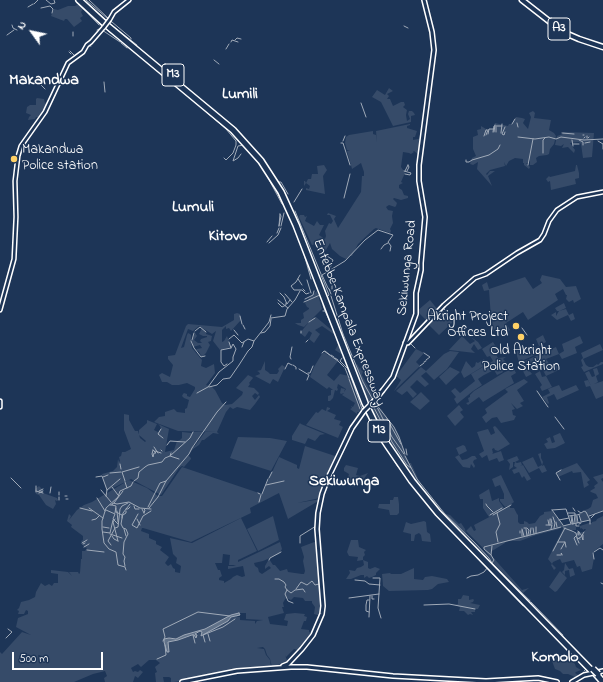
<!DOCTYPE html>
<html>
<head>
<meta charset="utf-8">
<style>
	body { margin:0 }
	#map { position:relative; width:603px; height:682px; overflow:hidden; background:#1d3557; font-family:"Indie Flower",sans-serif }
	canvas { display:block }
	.north { position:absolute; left:12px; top:12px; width:40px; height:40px; -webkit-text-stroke:3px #1d3557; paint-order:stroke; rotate:303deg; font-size:11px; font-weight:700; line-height:16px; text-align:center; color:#fff }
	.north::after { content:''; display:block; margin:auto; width:14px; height:18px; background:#fff; clip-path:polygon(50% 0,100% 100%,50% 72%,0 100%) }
	.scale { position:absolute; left:12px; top:652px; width:91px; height:18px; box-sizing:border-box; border:2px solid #fff; border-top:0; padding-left:5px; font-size:12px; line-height:14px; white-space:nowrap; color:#fff; -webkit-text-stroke:3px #1d3557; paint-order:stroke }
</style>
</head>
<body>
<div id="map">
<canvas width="603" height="682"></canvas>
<div class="north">N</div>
<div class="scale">500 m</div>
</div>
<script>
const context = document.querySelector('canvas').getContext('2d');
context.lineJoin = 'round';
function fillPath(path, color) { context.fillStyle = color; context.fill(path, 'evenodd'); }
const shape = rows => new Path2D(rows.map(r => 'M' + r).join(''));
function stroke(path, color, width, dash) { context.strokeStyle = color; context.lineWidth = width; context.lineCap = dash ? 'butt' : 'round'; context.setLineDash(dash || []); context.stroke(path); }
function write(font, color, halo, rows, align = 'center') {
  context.font = font + ' "Indie Flower",sans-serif'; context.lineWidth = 3; context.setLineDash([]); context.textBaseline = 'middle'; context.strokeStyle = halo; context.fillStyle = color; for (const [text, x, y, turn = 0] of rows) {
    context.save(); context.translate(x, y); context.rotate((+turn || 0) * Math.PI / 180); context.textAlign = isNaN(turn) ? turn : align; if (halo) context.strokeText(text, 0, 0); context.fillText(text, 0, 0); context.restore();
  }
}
fillPath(shape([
	[79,4,83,9,81,12,83,16,80,18,82,21,74,27,67,19,65,19,64,21,51,16,54,9,58,10,68,6,75,6],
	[389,88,393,91,387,94,389,96,387,99,390,99,393,106,401,102,404,102,405,105,403,107,407,110,406,115,407,121,410,119,408,114,409,111,412,111,414,113,415,115,411,116,411,122,393,126,381,102,372,97,377,90,385,95],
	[37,98,44,99,45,103,47,105,40,118,36,117,35,119,28,120,29,117,31,115,26,113,27,107,30,105,36,105,36,99],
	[533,111,535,113,534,118,551,120,549,130,554,133,556,136,554,144,550,149,549,154,547,155,539,156,536,158,537,162,533,165,530,165,530,159,528,163,526,163,530,167,529,169,524,165,524,163,523,163,523,159,515,158,509,161,506,166,504,162,505,166,490,170,486,174,487,175,490,171,495,171,488,176,492,186,477,169,478,162,473,165,470,164,472,158,476,156,473,149,473,137,478,135,477,130,481,129,481,126,486,129,493,129,495,123,508,126,509,124,512,124,516,117,522,118,525,119,523,123,528,129,531,117,529,113],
	[410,124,410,125,407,126,407,128,417,131,415,137,413,137,413,140,418,139,422,138,419,155,414,151,413,151,414,152,411,154,409,153,403,152,401,167,405,173,401,182,403,183,399,185,399,188,402,190,404,195,408,196,408,198,401,200,394,198,393,199,397,203,396,206,395,207,389,205,386,207,388,210,393,211,392,216,393,223,390,229,391,231,390,233,376,228,374,229,358,244,352,256,350,256,346,259,340,256,332,249,330,243,326,250,321,254,316,244,312,245,299,217,300,215,304,215,305,217,307,216,305,221,314,226,317,221,320,225,324,225,319,235,325,239,326,236,325,231,329,223,331,224,333,221,330,215,327,215,328,213,336,216,334,219,338,228,361,192,362,176,364,176,364,172,361,163,352,169,347,151,350,150,347,150,345,143,346,137,349,135,373,131,373,134,376,135,377,143,376,131],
	[563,132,594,133,592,157,583,158,581,144,579,142,570,143,575,150,574,153,568,147,562,148,564,144,561,146,555,145,557,136,563,134],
	[324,165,327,170,323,176,325,194,306,190,306,188,309,189,310,186,306,183,304,186,304,181,305,181,306,183,308,179,311,179,312,174,318,174,317,166],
	[576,165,577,165,579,173,579,178,575,179,576,184,551,190,550,181,548,182,546,179,549,176,550,177,575,171],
	[542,275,560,279,566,287,576,286,581,299,574,303,573,300,569,302,566,299,567,295,566,295,563,289,555,294,558,300,528,320,523,312,506,323,510,330,503,335,498,328,492,332,489,290,484,291,482,285,487,282,489,289,525,277,533,289,542,283,540,280],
	[317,291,322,309,304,327,298,325,295,323,301,323,301,320,304,318,303,313,309,309,309,308,307,307,305,303,312,295],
	[430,300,438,310,428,322,417,311],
	[564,303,566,308,559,311,566,309,569,315,573,313,575,319,571,321,568,315,557,320,551,315,556,312,556,316,559,311,557,311,555,308],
	[441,309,454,321,439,335,428,324,432,320,433,321,436,319,437,320,440,318,436,314],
	[326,311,329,311,343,355,335,350,338,345,335,335,322,326,315,330,320,334,314,343,309,339,312,333,309,331,305,337,300,333,309,322,316,317,334,332],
	[237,313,240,314,241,320,231,331,229,328,226,329,226,326,222,330,222,342,224,341,227,336,231,347,220,350,213,341,216,331,212,334,199,326,193,331,188,329,181,348,184,347,187,335,188,333,190,334,191,335,191,340,192,348,202,360,201,366,206,368,214,364,215,373,206,385,212,387,215,390,222,403,225,405,232,404,242,395,243,392,236,388,248,375,252,377,253,378,249,383,250,384,248,387,254,388,259,393,258,395,255,393,252,396,255,400,259,395,260,397,255,404,250,410,237,407,233,409,230,407,226,412,217,432,178,431,154,422,159,417,165,416,165,412,174,409,177,412,185,413,185,409,187,408,189,400,184,398,182,396,183,394,184,393,187,394,187,396,190,397,195,389,195,387,187,383,179,385,172,385,167,382,162,382,159,375,162,373,170,377,173,365,168,359,168,356,175,355,186,326,188,324,222,327,234,320,234,314],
	[202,328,206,331,206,334,212,336,211,341,208,342,210,345,206,353,202,357,199,352,196,350,197,349,202,348,200,345,193,347,192,341,195,333,197,336,194,340,198,343,202,343,200,341,201,339,207,337,207,336,203,336,199,334],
	[543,335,546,342,539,346,542,352,519,362,517,356,517,348,524,345,522,349,525,352,534,348,539,346,536,339],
	[462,336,470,344,475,341,471,337,478,342,482,348,478,350,474,344,471,349,475,353,449,350],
	[580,336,583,343,575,347,577,353,562,359,559,354,546,359,550,365,543,368,540,363,537,368,536,366,533,367,532,366,528,369,532,374,526,377,522,369,527,368,522,368,520,363,556,347,559,354,564,351,562,344],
	[493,342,498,350,495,352,498,358,506,357,503,359,506,362,501,366,503,372,497,375,494,370,484,375,478,379,482,385,473,391,457,404,454,399,456,397,451,391,455,388,460,393,475,381,471,374,493,361,490,356,487,357,482,349],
	[600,344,603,350,583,359,586,365,589,367,593,367,597,364,598,365,601,362,603,362,603,364,584,372,581,367,583,366,581,360,583,358,581,353],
	[416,349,424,353,416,362,420,366,394,391,401,380,396,376],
	[450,351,459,352,447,369,434,380,426,372,421,376,429,384,425,387,417,380,410,387,417,394,413,398,407,391,402,395,396,391,421,367,426,371,444,354],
	[323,352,338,361,327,375,334,381,340,374,349,376,360,409,359,412,357,412,357,414,350,409,352,408,351,406,353,407,355,403,342,395,344,393,341,394,340,393,341,388,345,389,344,392,346,389,338,384,337,388,338,389,337,391,335,390,333,398,330,401,328,401,328,396,331,395,331,390,333,390,329,387,327,389,310,377,314,367],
	[366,358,361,370,363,371,362,375,375,399,369,404,354,367,356,365,359,373,356,365,357,364,360,369],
	[484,359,487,364,464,378,461,372,466,361,472,368,475,366,476,362,478,363],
	[265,361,265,370,268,372,270,374,277,374,279,371,278,369,282,365,285,367,278,382,273,379,270,384,255,376,260,374,259,372,257,371,261,370],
	[556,363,559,370,546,376,552,387,542,391,540,387,542,385,535,374,540,371,542,377,546,376,543,370],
	[450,367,460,372,446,385,439,377],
	[513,367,516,373,511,376,514,383,483,402,479,397,468,405,466,403,469,402,468,398,470,397,470,395,474,391],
	[597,368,599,374,596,376,598,382,594,384,603,381,603,396,596,399,590,386,586,387,584,381,588,380,591,386,585,373,589,371,592,377,595,376,593,369],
	[524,379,528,382,517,390,524,401,520,403,523,406,517,409,511,403,515,409,512,410,513,415,516,416,514,420,501,423,497,417,492,418,486,423,482,417,487,413,485,409,508,392,505,389],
	[559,385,562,391,576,385,579,390,557,400,554,394,550,396,547,397,549,403,548,404,542,397,550,393,548,389],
	[421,392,430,401,420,410,410,402],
	[374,402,382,410,400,437,405,454,409,463,411,463,420,483,446,514,450,515,459,524,461,523,465,529,466,533,492,560,483,548,466,531,471,526,474,531,476,530,474,525,497,513,498,514,497,512,509,506,505,507,500,501,500,499,504,499,504,494,500,485,495,487,492,479,501,475,514,502,510,505,510,508,514,508,517,514,518,515,518,522,520,524,524,524,524,521,527,522,529,524,535,523,540,516,544,514,544,512,552,511,564,526,576,523,576,530,572,530,573,533,584,532,586,529,584,529,584,530,581,528,580,529,580,526,589,523,592,523,592,522,596,521,597,519,603,516,603,544,592,553,594,558,592,569,582,572,580,566,573,568,575,575,570,577,569,570,565,571,565,575,562,572,564,570,565,563,569,569,577,567,574,560,562,563,560,559,553,562,552,564,556,568,554,570,551,565,552,564,548,559,563,529,562,526,559,529,536,535,520,541,506,541,505,543,492,551,491,555,522,590,529,588,523,593,531,600,530,602,492,564,492,561,492,563,444,514,425,493,403,465,386,436,370,406],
	[459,405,463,410,460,412,464,417,455,426,447,416],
	[327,407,330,408,330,409,327,411,336,415,334,419,341,421,339,425,343,427,338,438,306,425,316,412,318,413,322,409,326,411],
	[124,414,129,415,129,420,135,431,138,431,140,438,145,442,146,441,139,435,139,430,147,423,147,420,157,424,154,430,158,432,161,429,160,426,158,424,169,429,165,452,174,450,177,441,180,440,182,438,182,432,192,433,192,434,193,432,203,432,193,446,194,447,205,432,217,432,219,434,213,433,204,440,202,440,199,445,193,449,188,455,191,458,191,459,184,467,182,466,179,468,161,495,131,479,107,491,102,474,113,471,117,467,118,459,119,462,120,461,119,457,121,456,122,452,125,452,131,449,124,430],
	[300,423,301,424,325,434,320,435,315,441,308,438,305,444,292,440,292,436],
	[495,426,497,428,510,444,498,451,495,450,494,448,492,449,493,453,492,454,501,451,504,460,499,462,497,458,489,461,487,455,482,458,479,454,484,451,477,432,488,429,491,435,495,433,493,427],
	[560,433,565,443,555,448,547,449,544,444,548,442,546,439,550,437,552,443,555,442,553,436],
	[238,437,270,438,287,441,271,471,230,458],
	[463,445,465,446,467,451,459,455,462,460,467,459,472,456,475,456,477,459,474,460,473,462,475,466,474,468,471,464,470,468,463,467,455,457,459,455,456,448],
	[305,446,338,457,320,498,297,503,321,499,320,500,288,519,279,493,250,508,251,513,191,542,143,528,142,528,141,531,149,534,149,538,156,541,156,544,162,547,160,550,169,557,165,563,168,566,171,564,173,568,175,569,175,572,180,573,181,566,176,563,177,558,173,554,170,538,192,543,241,518,257,551,238,560,238,562,280,542,282,549,279,554,263,561,254,563,255,566,258,568,259,572,262,574,271,568,269,566,265,569,265,566,269,559,273,565,275,565,280,571,287,569,288,572,302,574,304,574,305,571,303,561,304,557,301,547,317,541,323,605,321,616,314,614,315,607,312,603,312,601,305,601,303,598,294,597,291,600,286,598,284,601,283,603,284,607,282,607,284,613,268,617,270,624,287,626,288,621,284,620,286,614,295,613,305,614,304,616,307,617,306,621,304,621,301,629,309,630,309,632,312,634,298,653,296,652,298,650,294,649,286,657,285,655,288,663,282,667,272,667,270,659,267,655,265,649,263,647,257,648,264,649,266,655,270,660,271,668,174,682,171,682,171,678,169,677,163,677,164,682,156,682,155,673,157,672,155,667,160,663,156,660,149,660,141,667,138,664,131,668,133,672,135,671,138,672,140,670,143,672,138,678,135,676,133,682,105,682,104,678,107,676,105,671,93,674,74,682,0,682,0,652,2,654,22,632,31,635,16,627,18,618,28,614,28,611,26,610,24,614,18,614,19,611,17,610,19,608,21,602,29,600,35,597,36,592,41,583,45,586,49,584,52,586,54,583,58,583,58,574,51,573,51,570,68,572,72,576,69,572,78,572,79,574,80,573,81,559,82,559,82,551,85,551,87,548,84,547,81,541,83,540,83,536,71,527,72,525,67,521,69,514,71,516,69,520,77,510,84,505,92,502,129,480,147,488,158,496,162,496,182,467,262,494,279,457,297,465,297,468,299,469],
	[223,554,230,555,229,565,236,565,233,566,228,566,228,569,243,566,245,576,242,577,237,575,233,577,231,579,224,583,224,581,219,580,219,578,222,576,220,570,218,570,215,563,222,563],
	[239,613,246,613,246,619,263,620,257,621,255,624,255,621,240,620,240,617,238,617,237,616,231,617,228,621,201,636,202,631,200,631,196,635,168,642,167,652,164,642,169,638,176,639,184,635,205,629,231,615],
	[541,453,541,458,543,462,542,466,544,465,547,471,542,473,539,468,529,473,522,462,533,457,538,467,542,465,538,454],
	[517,456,519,460,515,462,517,463,521,462,522,465,520,466,523,465,531,479,527,481,524,476,522,478,519,472,514,474,512,470,517,468,514,466,515,462,513,462,513,467,509,470,510,464,507,460],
	[577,463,590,480,587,482,589,485,584,488,581,472,573,473,572,471,558,477,557,474,558,471],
	[346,465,358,468,356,475,360,476,368,473,361,483,357,484,354,487,346,484,349,474,344,471,344,468],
	[603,474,603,478,601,479,603,482,603,511,591,514,588,516,590,520,581,522,579,514,584,511,585,512,585,510,588,509,591,507,593,500,598,498,596,494,591,492,590,491,595,488,594,486,598,483,593,477],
	[39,486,43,490,43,493,57,498,58,500,57,501,55,500,56,504,53,509,46,505,39,495,36,494,35,489],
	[489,489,492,501,499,498,499,501,504,508,489,517,483,508,483,499,480,499,479,495],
	[394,497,398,497,399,504,399,513,397,515,390,515,389,510,378,508,379,504,390,504,390,500,393,500],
	[273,516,279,540,258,551,247,529],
	[424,521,426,522,427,532,430,534,431,542,422,541,421,535,419,533,415,535,414,541,411,541,411,534,403,532,406,522,411,524],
	[351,540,358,540,359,547,366,550,364,552,365,555,363,557,363,560,368,562,368,568,370,569,375,567,380,569,376,573,376,575,372,577,369,578,367,576,364,578,364,575,361,575,351,579,346,579,350,573,349,570,355,571,357,568,361,567,364,565,363,560,357,561,358,557,349,556,347,552],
	[414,568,414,579,423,580,425,577,432,576,447,579,449,582,438,584,432,589,428,590,389,591,383,586,382,574,390,573,391,574,401,574],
	[560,571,567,578,557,591,555,592,549,587],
	[463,595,469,596,469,600,473,599,474,600,473,602,470,603,480,605,478,609,475,609,475,612,471,612,473,615,470,614,468,615,464,611,459,611,460,607,455,605,458,604,458,599,461,599],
	[561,654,566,655,575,664,576,667,581,670,576,672,575,673,578,675,575,677,568,674,563,674,560,671,555,669,552,661,557,655]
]), '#364b69');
const water = shape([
	[239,613,240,615,231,617,228,621,201,636,202,632,200,631,195,634,197,635,196,638,194,635,192,635,178,640,168,642,169,652,167,652,164,642,164,639,169,638,176,639,184,635,205,629,231,615,239,613]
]);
fillPath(water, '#617289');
stroke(water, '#a0aab8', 1);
stroke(shape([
	[46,0,51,4,55,3,54,0],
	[75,0,99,25],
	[83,0,107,21],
	[86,0,107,18],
	[89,0,108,18,106,20],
	[34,4,38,0],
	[28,7,33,4],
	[41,8,50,6,53,9,52,13],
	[110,22,112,22,131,38,131,39],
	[109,23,137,45],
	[12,25,13,28,17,30],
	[404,26,408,28],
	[106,27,107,30,129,47],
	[97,30,99,29],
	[102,30,120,42],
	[7,35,14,30],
	[73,36,73,32],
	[235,40,237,38,241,39],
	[231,42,232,40,238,42],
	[121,43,127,48],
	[90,46,91,46],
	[226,49,229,44],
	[70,51,75,56,76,55],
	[69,52,71,54],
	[214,60,219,64],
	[60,77,63,70],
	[104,82,105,92],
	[41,85,45,89],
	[361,103,366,117],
	[205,111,226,129,236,141,236,145,233,153,226,160,224,158],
	[517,123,518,127],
	[512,124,515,119],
	[496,126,502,126],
	[505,127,502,134,504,135,505,132],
	[493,132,494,126,495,126],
	[494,132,495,125],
	[496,132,496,127],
	[501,133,502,124],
	[562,133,574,134],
	[488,134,489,129,493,129],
	[486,135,488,130],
	[583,135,584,135],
	[484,136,486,130,487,130],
	[518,137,535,139,549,137,556,139,561,137,584,140,603,139],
	[584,138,585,137],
	[587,138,587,136],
	[588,138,589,137],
	[572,140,573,146],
	[579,140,583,142,583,145],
	[343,141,345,136],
	[598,141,603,144,603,149],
	[341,143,343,143,350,165],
	[585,143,590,142],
	[573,144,579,144],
	[543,153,543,140,545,138],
	[241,154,238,158,233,161,238,146,244,145],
	[466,160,466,162,469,162,472,160,489,155,498,149,500,145],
	[528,165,533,139],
	[404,171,411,173,410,175,405,174],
	[405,171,408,165],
	[407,171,409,167,408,165],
	[267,176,282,204,284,204],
	[279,182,281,182,288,194],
	[272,183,282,201],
	[344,198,350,174],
	[294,202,302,189],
	[295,211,321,274],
	[551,216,557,208],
	[292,221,297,235],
	[279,226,280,214],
	[279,226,281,216,280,214],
	[281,226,284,213],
	[277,233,279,228],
	[267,242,272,236],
	[269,243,278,235,281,228],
	[302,247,311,279],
	[381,249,384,245,388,243],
	[327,256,333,260,329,271],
	[307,261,323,301],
	[323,265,326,265,329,268],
	[300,275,296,282,291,286,294,290,302,290,306,294,309,293],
	[321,275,329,295,328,296],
	[322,275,345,261,365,240,378,230,393,235,388,242,391,246,390,251],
	[322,275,328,288,330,290],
	[298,279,302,285],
	[307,280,311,293],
	[303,289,305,291],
	[329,289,331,294],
	[332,289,332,282],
	[280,293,284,297],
	[285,294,292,302],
	[331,296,343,334],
	[284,297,287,304,290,300],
	[305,299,313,295,314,291],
	[278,300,288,308],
	[304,302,320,295],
	[278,303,282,307,286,305,286,303],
	[323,305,325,311],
	[443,308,445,310],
	[323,311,325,311,335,333],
	[240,316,242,324],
	[271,318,285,316,287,309,295,300,300,291],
	[309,322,315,318],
	[243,325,245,329],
	[522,328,527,335],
	[234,330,238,335],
	[422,330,436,315],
	[195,331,200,327,206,332],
	[261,333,265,332,270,326,271,319],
	[301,333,301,331],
	[343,334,363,382,373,400],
	[192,340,194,333],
	[191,341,194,348,201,357,205,356],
	[254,341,269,322,271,315],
	[229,342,231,348],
	[306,342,308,340],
	[410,343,415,348],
	[242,347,244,342],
	[325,351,330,355],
	[322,353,324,351,338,361,344,367],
	[424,353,430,357,426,360],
	[331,355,334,357],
	[335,358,338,360],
	[342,358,340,361,347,368],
	[291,359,290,357,292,347],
	[424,362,426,361],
	[293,365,296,367,296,369],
	[420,366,424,363],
	[345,368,349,378],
	[285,369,288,363,292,365],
	[299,369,309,375,307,380],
	[348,369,362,409],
	[308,373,310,373,313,366],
	[349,379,360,409],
	[209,387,217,385,223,379,230,378,239,365,248,351,252,347,254,341,248,339,242,343,234,335,229,339],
	[537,391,548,407],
	[197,393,208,387,219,372,233,361,233,357,236,349,233,344,231,348,221,350,221,362,224,366,227,364],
	[375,403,394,427,399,437,405,454],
	[372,404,392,442,407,465,411,468],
	[376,405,392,437,404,454],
	[365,412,367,416],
	[368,416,381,440,398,467,399,466],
	[555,417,564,429],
	[387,419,401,444],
	[161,429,158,434,163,438],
	[167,445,170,441,185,442],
	[154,447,158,453],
	[406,449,407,455],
	[153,450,156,453,154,453,153,457,152,454,153,450],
	[161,450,162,451],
	[155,451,161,453],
	[171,453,170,456,179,459],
	[341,455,343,451],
	[405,456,417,479,444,513,474,542,489,558,492,563,530,601],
	[120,464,121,469],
	[110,473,121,472],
	[96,477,102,476,107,490,106,496],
	[103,477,108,475],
	[11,478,21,488],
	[269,478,272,472],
	[560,480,556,473,561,470],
	[125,481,122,472,139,467],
	[134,481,138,478,139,472,145,467,148,465,162,462,165,458,170,456,190,438,193,432],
	[125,482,127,488],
	[266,485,284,481],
	[36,486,36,492],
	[112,487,118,495],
	[101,490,111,502],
	[107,490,120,479],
	[36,491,43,493],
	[39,491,43,489],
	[39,493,43,491],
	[50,493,51,487],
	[258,493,260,494],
	[262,494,268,479],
	[59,495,59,492],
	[65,496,67,496],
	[59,497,59,500],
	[97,498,105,511],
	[66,499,68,499],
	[259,502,261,495],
	[114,503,123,491],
	[486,504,487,506,493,512],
	[110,505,112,505,113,503,117,504,129,502,140,508,151,509],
	[112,505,116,506,115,513],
	[134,506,135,509,139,509],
	[148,507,160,483,166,481],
	[80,508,92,511],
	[89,508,103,518],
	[116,508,116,512,122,515,122,518],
	[149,508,158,497,166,481,189,454,192,448,217,412,226,402],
	[573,508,575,511],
	[126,509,128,509,130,507],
	[142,509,144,513],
	[144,509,145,510,144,513],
	[106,510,115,514,113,519,118,524],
	[552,510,566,509,571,524,563,526],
	[552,510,563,525],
	[117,511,118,522],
	[578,511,581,513,584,511,586,512,590,520,590,524],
	[497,513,500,524,496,532,498,542],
	[568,513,575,513,575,515,569,516],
	[138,514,132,525,137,528,143,516,151,511],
	[123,515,126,513,126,511],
	[490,515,502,508],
	[493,515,511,505],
	[579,515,581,521],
	[571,516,572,524],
	[572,516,573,524],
	[576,516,576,522],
	[577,516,578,523],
	[589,516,603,511],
	[553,517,555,523,554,528],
	[591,518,595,514],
	[115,519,113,522,118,541],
	[137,519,140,525],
	[550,519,550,525],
	[551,519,552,524],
	[92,520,96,519,99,516],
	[442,520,453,533],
	[548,520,549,525],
	[559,520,569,518],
	[556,522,557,527],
	[574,523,575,515,577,515,580,514],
	[576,523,576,526,579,526],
	[572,524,590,520],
	[579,524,581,523],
	[546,525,552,525,551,529],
	[103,527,109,528],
	[536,527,536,533],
	[524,528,527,528,529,530,528,535],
	[533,528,534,534],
	[564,528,572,531,576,533,577,538,580,539],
	[124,529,126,536],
	[522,529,524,536],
	[526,529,527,536],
	[522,530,522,536],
	[578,531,582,536],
	[103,532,110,533,113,520],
	[579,532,579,535],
	[453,533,523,606],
	[520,533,520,531],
	[110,534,122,538],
	[530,535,531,528],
	[578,535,578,532],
	[112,536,114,539,118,541],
	[576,536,574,538,577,545],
	[582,537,583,540,583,535],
	[577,538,579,543],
	[579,538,581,537,584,532],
	[558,542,565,542,561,549],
	[565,542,566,547],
	[82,543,87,540],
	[300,543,300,536,316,526],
	[83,544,85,543],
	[111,545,108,541,115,528,118,527,120,509,122,506,128,503],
	[492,546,491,555,494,560,492,563],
	[84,547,89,544],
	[87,550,104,552],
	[553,551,565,528],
	[594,552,600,548,603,550],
	[593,553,594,559],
	[491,555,484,549,484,547,561,527],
	[557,555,561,555],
	[562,555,561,553,562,554],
	[269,560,270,558,281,552],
	[125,566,124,561,125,557,123,554,124,542,128,534,126,529,123,528,121,524,123,513,130,504],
	[126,570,125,567,118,565,116,552,109,549,104,543,102,529,102,521,106,508,118,497,120,491,131,486,133,482],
	[373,578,380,578,378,608,381,618],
	[467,578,471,576,478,575,484,572,488,567],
	[275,579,279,579,284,582,286,585,285,587,287,590,291,593,295,590,303,589,305,592],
	[355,580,365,581,369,584,380,585],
	[601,583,603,584],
	[296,589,301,582,307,585,312,581,315,585,319,584],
	[287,590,285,594,288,601,293,603],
	[372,596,372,599,374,599],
	[349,598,379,594],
	[531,602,563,635],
	[424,605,449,604,475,609],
	[369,612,366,611,366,605,367,600,369,600],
	[369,617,370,596],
	[208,634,210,641],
	[193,635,195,643],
	[6,638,12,632,8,629],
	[163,641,165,637,163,629,198,612,230,616],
	[205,642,203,635,223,627,235,619],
	[157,659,166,655,165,645],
	[582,666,586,669,584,671]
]), '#a0aab8', 1);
const tertiary = shape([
	[110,19,114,12,129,0],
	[0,310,14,259,16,217,15,181,18,156,21,146,45,112,68,63,83,52,87,45,91,42,104,27],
	[405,343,408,343,444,305,475,278,486,274,517,253,540,240,544,234,549,221,557,210,577,197,603,192],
	[0,401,0,407]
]);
const secondary = shape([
	[374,401,383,390,393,377,412,325,416,314,416,293,421,270,421,263,425,217,419,181,419,165,434,50,432,32,424,0],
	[283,666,288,664,302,649,313,635,322,614,323,606,317,529,318,513,322,494,328,478,352,428,364,411],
	[182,682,237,671,291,667,307,667,393,676,486,681,538,678,557,682],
	[572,682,584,675,603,671]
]);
const primary = shape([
	[522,0,563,32,579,39,603,47]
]);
const motorway = shape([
	[79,0,104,23,233,130,261,161,281,192,296,225,365,403,380,434,388,446,412,481,438,513,591,670],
	[596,674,603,682]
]);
stroke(tertiary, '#fff', 5.5);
stroke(secondary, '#fff', 6);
stroke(primary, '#fff', 7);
stroke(motorway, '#fff', 8);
stroke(tertiary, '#1d3557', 2.5);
stroke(secondary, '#1d3557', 3);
stroke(primary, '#1d3557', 4);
stroke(motorway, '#1d3557', 5);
const tertiaryBridge = shape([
	[104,27,110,19]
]);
const secondaryBridge = shape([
	[364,411,374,401]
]);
const motorwayBridge = shape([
	[593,669,598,674]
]);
stroke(tertiaryBridge, '#fff', 5.5, []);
stroke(secondaryBridge, '#fff', 6, []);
stroke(motorwayBridge, '#fff', 8, []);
stroke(tertiaryBridge, '#1d3557', 2.5);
stroke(secondaryBridge, '#1d3557', 3);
stroke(motorwayBridge, '#1d3557', 5);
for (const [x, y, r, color] of [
	[14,159,4,"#ffd166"],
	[516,326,4,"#ffd166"],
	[521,337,4,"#ffd166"]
]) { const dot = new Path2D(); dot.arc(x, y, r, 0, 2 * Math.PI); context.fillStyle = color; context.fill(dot); stroke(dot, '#1d3557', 1.5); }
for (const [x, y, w] of [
	[559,29,22],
	[173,75,22],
	[379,431,22]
]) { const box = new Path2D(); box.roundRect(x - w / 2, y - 11, w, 22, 3); context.fillStyle = '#1d3557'; context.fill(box); stroke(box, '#fff', 1); }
write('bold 13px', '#fff', null, [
	["A3",559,29],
	["M3",173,75],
	["M3",379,431]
]);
write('14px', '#fff', '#1d3557', [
	["Makandwa",22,151],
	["Police station",22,167],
	["Akright Project",508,318,"right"],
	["Offices Ltd",508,334,"right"],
	["Old Akright",521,352,"center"],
	["Police Station",521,368,"center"]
], 'left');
write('14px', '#fff', '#1d3557', [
	["Sekiwunga Road",408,268,-84],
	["Entebbe-Kampala Expressway",348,323,69]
]);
write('bold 16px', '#fff', '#1d3557', [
	["Makandwa",44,81],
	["Lumili",240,95],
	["Lumuli",193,208],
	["Kitovo",228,237],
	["Sekiwunga",344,482],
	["Komolo",555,658]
]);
</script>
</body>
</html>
